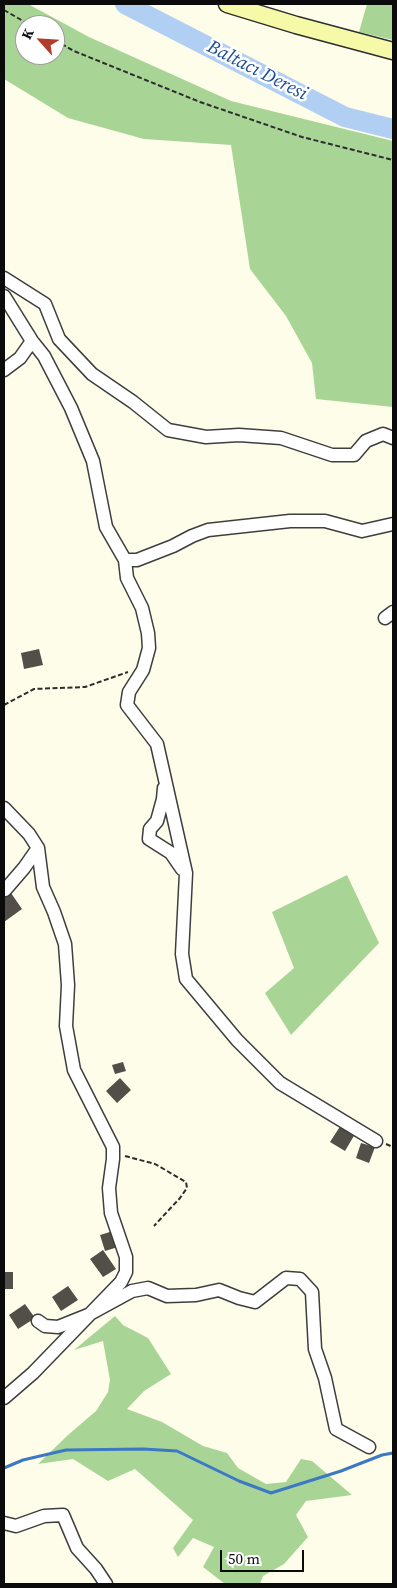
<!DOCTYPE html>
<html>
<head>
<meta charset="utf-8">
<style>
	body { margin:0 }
	#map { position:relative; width:397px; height:1588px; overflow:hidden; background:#fefde9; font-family:"Source Serif 4",serif }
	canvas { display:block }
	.frame { position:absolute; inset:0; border:5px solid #0b0b0b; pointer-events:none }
	.north { position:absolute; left:15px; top:15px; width:50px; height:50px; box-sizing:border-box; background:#fff; border:1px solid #9d9d9d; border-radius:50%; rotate:296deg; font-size:14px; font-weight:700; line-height:20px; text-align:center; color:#0b0b0b }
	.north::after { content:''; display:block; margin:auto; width:18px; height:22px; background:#b13b2c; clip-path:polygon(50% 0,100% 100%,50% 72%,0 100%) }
	.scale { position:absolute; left:220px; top:1550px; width:84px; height:22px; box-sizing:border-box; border:2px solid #0b0b0b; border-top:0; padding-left:6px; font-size:15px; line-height:18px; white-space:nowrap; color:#0b0b0b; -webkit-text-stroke:4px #fff; paint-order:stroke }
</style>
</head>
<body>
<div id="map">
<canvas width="397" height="1588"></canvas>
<div class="frame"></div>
<div class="north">K</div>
<div class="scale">50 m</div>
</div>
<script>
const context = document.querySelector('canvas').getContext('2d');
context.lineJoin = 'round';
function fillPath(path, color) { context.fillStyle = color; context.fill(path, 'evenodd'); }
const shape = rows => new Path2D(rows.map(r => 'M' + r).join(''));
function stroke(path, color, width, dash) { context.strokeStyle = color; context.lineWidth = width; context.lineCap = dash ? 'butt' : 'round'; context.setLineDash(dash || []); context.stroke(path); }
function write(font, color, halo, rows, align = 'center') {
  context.font = font + ' "Source Serif 4",serif'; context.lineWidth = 5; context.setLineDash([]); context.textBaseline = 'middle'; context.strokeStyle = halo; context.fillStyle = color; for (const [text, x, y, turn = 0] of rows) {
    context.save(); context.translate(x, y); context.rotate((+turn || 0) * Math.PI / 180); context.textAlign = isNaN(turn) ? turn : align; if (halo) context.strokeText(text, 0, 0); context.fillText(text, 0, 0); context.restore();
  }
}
fillPath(shape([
	[4,4,28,4,89,37,231,101,393,141,393,407,316,399,312,363,286,316,250,269,231,145,144,139,68,118,4,79],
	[25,25,55,25,55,55,25,55],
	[367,4,393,4,393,40,359,32],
	[347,875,379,943,291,1035,265,993,294,968,272,912],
	[115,1316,123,1325,148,1338,171,1374,144,1391,127,1409,162,1422,203,1446,227,1453,238,1468,266,1484,286,1482,301,1459,312,1461,352,1495,306,1501,296,1515,308,1537,284,1564,263,1576,260,1584,225,1584,203,1567,214,1547,193,1538,178,1557,173,1548,193,1520,135,1469,108,1481,73,1459,38,1464,68,1435,96,1411,108,1392,110,1380,103,1341,74,1350]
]), '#a8d596');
stroke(shape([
	[4,1468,23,1460,66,1450,143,1449,177,1451,239,1481,271,1493,341,1471,382,1455,393,1453]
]), '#3d78c4', 3);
stroke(shape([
	[125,4,345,117,393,129]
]), '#b1cff2', 20);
fillPath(shape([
	[39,649,43,665,24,669,21,653],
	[11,893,22,909,4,922,4,898],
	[123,1062,126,1071,115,1074,112,1065],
	[120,1078,131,1090,117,1103,106,1091],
	[341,1125,355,1134,345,1151,330,1142],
	[361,1143,375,1147,369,1163,356,1158],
	[113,1231,118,1247,105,1251,100,1235],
	[103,1250,116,1269,103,1277,90,1259],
	[4,1272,13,1272,13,1289,4,1289],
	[68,1286,78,1300,61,1311,52,1297],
	[25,1304,35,1318,18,1329,9,1315]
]), '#524e48');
const street = shape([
	[4,278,45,304,59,339,92,374,133,402,168,430,206,437,239,435,281,438,332,455,354,455,366,441,383,434,393,438],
	[4,296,32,341,44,356,71,408,93,461,106,527,125,560,137,560,173,546,192,536,208,530,290,521,325,521,362,531,393,524],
	[4,370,20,358,32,341],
	[125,560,127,578,142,608,148,633,149,648,143,670,129,692,127,705,157,744,186,873,182,954,186,979,237,1040,280,1083,376,1141],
	[385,618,393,612],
	[164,788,163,799,157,821,150,829,149,839,171,853,182,869],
	[4,808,29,834,38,848,43,887,54,912,65,944,68,985,66,1026,74,1070,113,1147,113,1159,109,1188,111,1213,126,1257,126,1272,121,1282,33,1373,4,1398],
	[5,890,24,868,38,848],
	[38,1321,45,1326,58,1327,88,1315,132,1291,148,1288,167,1296,196,1295,219,1290,239,1298,255,1302,286,1278,300,1279,312,1292,315,1349,325,1378,336,1429,369,1447],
	[4,1523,16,1526,44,1516,63,1515,77,1548,96,1569,106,1584]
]);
const secondary = shape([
	[227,4,296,25,393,51]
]);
stroke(street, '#3e3e3e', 15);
stroke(secondary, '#2d2d2d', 19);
stroke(shape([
	[4,10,30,25],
	[55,40,74,51,200,102,302,137,393,160],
	[4,705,34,689,85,687,128,672],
	[386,1144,393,1147],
	[125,1156,155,1164,186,1182,187,1188,180,1198,154,1226]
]), '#2d2d2d', 2, [5, 2.5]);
stroke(street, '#fff', 12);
stroke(secondary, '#f6faa8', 16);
write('italic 19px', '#1d4c93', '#fff', [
	["Baltacı Deresi",257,71,27]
]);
</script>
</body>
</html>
